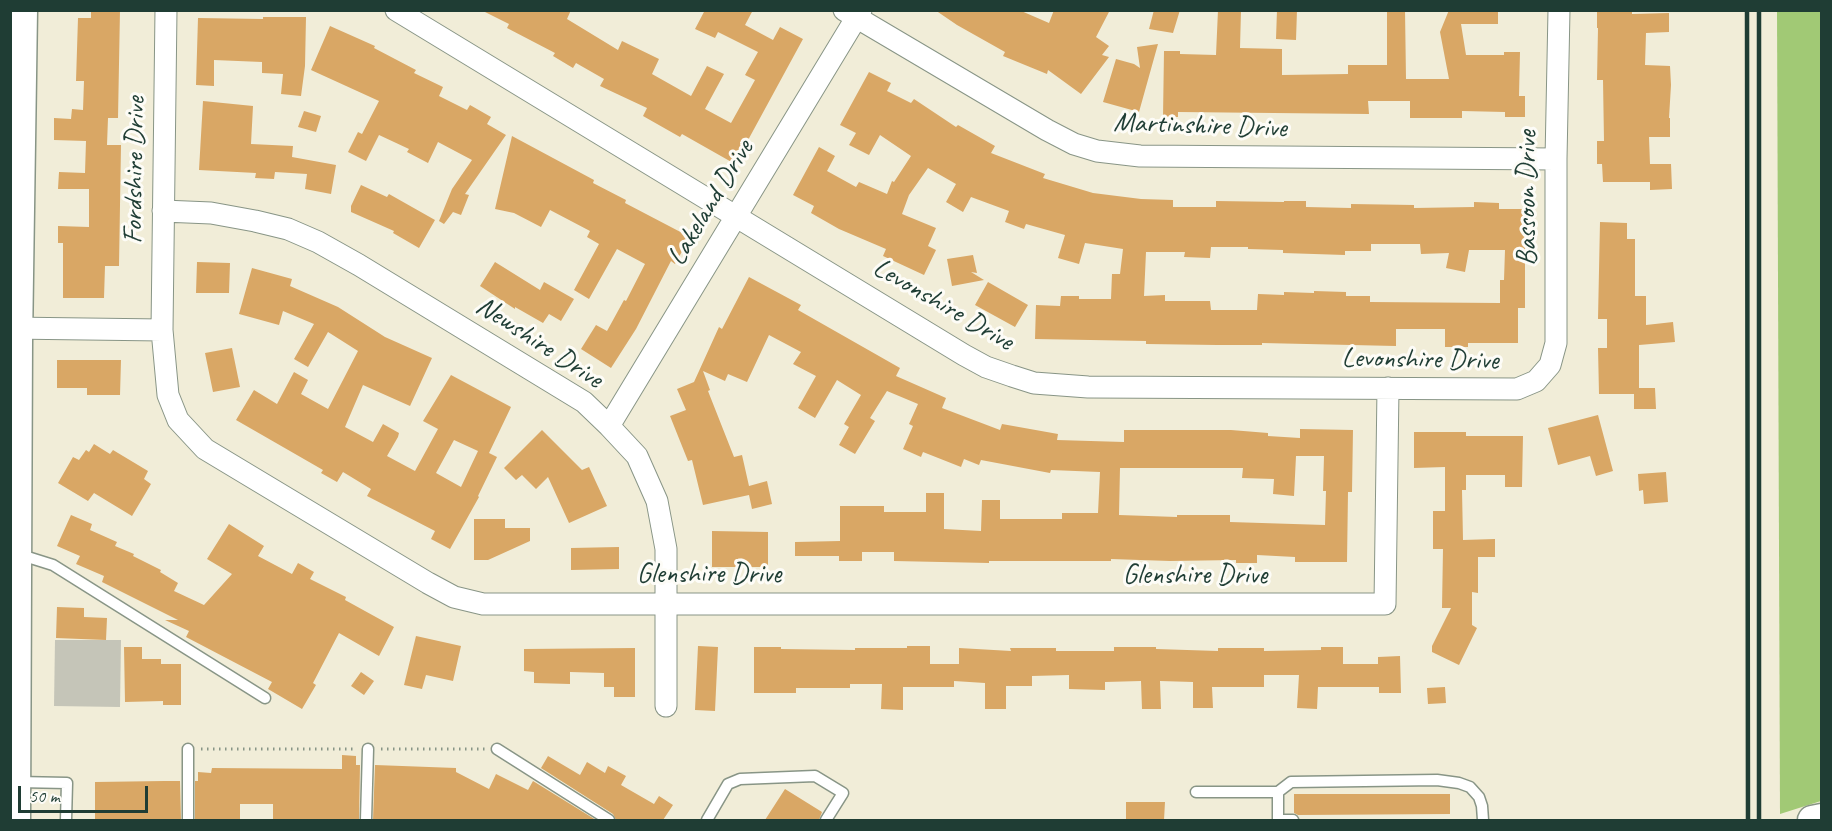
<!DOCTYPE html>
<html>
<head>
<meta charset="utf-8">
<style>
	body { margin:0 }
	#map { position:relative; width:1832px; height:831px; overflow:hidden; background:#f1edd8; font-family:Caveat,sans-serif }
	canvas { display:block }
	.frame { position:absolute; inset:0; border:12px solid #1f3d34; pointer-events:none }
	.scale { position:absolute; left:18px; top:786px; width:130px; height:27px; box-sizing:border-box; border:3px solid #1f3d34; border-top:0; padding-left:8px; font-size:18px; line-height:21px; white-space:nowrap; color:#1f3d34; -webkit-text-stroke:4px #fdfcf7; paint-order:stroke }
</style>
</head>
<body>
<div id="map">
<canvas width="1832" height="831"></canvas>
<div class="frame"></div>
<div class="scale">50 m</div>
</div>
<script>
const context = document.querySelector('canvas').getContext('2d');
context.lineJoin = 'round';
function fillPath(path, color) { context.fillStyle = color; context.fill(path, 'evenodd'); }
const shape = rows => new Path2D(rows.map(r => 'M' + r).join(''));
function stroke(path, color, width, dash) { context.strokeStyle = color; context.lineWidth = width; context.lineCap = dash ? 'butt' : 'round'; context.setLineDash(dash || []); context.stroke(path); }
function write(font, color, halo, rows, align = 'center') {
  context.font = font + ' Caveat,sans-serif'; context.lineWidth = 6; context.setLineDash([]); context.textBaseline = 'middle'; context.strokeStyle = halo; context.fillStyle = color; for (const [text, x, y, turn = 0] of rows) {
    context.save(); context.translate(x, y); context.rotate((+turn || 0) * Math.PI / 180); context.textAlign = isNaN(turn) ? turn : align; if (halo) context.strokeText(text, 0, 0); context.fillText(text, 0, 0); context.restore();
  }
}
fillPath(shape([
	[55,640,121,640,120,707,54,706]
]), '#c5c5b8');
fillPath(shape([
	[1777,11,1822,11,1821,801,1780,814]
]), '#a1c975');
fillPath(shape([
	[91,10,120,10,118,118,108,118,107,145,121,145,119,266,105,266,104,298,63,298,63,243,58,243,58,226,89,227,89,189,58,189,59,172,85,173,86,141,54,140,54,118,71,119,72,109,83,110,84,81,76,81,78,18,91,18],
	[481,10,571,10,567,19,618,50,622,41,659,59,652,74,691,96,707,66,724,74,705,109,731,123,755,80,745,75,758,52,718,32,715,38,695,29,705,10,753,10,745,25,773,40,780,27,803,39,735,164,682,134,680,137,643,116,647,108,600,86,604,79,576,63,573,68,553,56,555,53,507,28,509,24],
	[935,10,1019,10,1049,23,1054,10,1110,10,1096,37,1109,46,1102,55,1109,57,1081,94,1048,70,1047,74,1003,56,1005,52,957,25],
	[1154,10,1180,10,1173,33,1149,29],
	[1218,10,1241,10,1240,48,1282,49,1282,75,1348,74,1348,65,1387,65,1387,10,1405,10,1406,79,1449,79,1440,32,1449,10,1498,10,1498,24,1461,24,1466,55,1504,55,1504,52,1520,52,1519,96,1525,96,1525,117,1505,117,1505,112,1462,111,1462,118,1410,118,1410,101,1368,101,1369,114,1178,112,1178,117,1163,117,1164,51,1180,51,1180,54,1216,55],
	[1277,10,1297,10,1296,40,1276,39],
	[1597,10,1632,10,1632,14,1669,13,1669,32,1646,33,1645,65,1670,66,1671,85,1669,118,1670,118,1670,137,1649,137,1650,164,1671,164,1672,189,1650,190,1650,182,1603,182,1602,164,1597,164,1597,141,1604,141,1603,80,1597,80,1598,28,1597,28],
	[263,17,306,17,305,66,301,96,281,94,283,74,262,73,262,62,214,60,214,86,196,85,198,18,263,19],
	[330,26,375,46,374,48,416,70,414,73,443,87,439,96,467,110,470,105,491,117,487,124,506,135,465,194,469,195,461,215,453,212,444,224,439,221,452,189,472,160,438,142,428,163,407,152,409,149,379,135,366,161,348,152,358,132,362,134,379,101,311,70],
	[1158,44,1139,112,1103,102,1116,59,1134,64,1140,68,1137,47],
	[869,72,891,83,887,91,911,103,914,99,956,127,958,125,995,146,991,153,1045,174,1043,178,1093,193,1141,199,1173,200,1173,207,1216,207,1216,201,1284,202,1284,201,1306,201,1306,207,1351,208,1351,204,1414,205,1414,208,1474,207,1474,202,1499,203,1499,209,1525,209,1525,308,1518,308,1518,343,1468,343,1468,347,1445,347,1445,329,1396,329,1396,346,1262,343,1262,345,1217,345,1146,344,1146,341,1035,339,1036,305,1060,306,1061,296,1079,296,1079,299,1111,299,1112,274,1120,274,1123,249,1085,243,1079,264,1058,258,1065,235,1026,224,1024,229,1005,222,1009,211,971,197,963,212,946,202,956,184,928,168,909,195,902,214,936,228,928,246,936,250,924,275,883,256,886,249,839,229,811,213,814,206,793,195,819,147,835,156,827,171,856,187,859,182,887,194,892,181,894,182,911,156,880,135,869,155,849,145,856,133,840,125],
	[1371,244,1420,244,1421,254,1449,253,1446,268,1465,272,1469,250,1505,250,1504,280,1500,280,1500,303,1370,302,1370,296,1346,296,1346,292,1314,291,1314,293,1284,292,1284,295,1258,294,1257,310,1211,310,1210,301,1165,301,1165,295,1144,296,1146,252,1185,252,1184,257,1210,258,1211,247,1248,247,1248,249,1283,250,1283,253,1345,255,1345,251,1371,251],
	[203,101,253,106,251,144,293,146,292,157,336,165,331,194,305,189,307,174,275,172,274,179,255,178,256,173,199,170],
	[304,111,321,116,316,132,298,127],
	[512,136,594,180,593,183,626,200,625,203,690,237,675,264,671,261,636,329,611,368,581,349,596,325,607,331,624,300,626,301,645,264,617,249,589,299,574,290,599,244,587,237,590,231,550,210,541,227,514,213,495,209],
	[361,185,387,197,389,194,435,220,419,248,393,233,394,231,351,212,351,206],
	[1600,222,1627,223,1627,239,1635,239,1635,296,1646,296,1646,325,1673,322,1675,342,1639,345,1639,388,1655,388,1656,409,1634,409,1634,394,1599,394,1598,348,1607,348,1607,319,1598,319],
	[973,255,977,273,971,272,984,280,952,286,947,259],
	[197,262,230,263,229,293,196,293],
	[495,262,540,290,544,282,574,299,561,321,549,314,543,323,515,307,515,309,480,286],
	[252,268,292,279,290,286,338,307,385,337,432,358,410,406,363,385,345,427,373,442,383,424,399,433,398,437,387,456,415,471,438,429,423,421,451,375,511,407,489,453,497,457,478,496,479,497,450,549,431,539,435,531,367,496,371,489,343,472,337,482,321,473,323,470,236,420,254,390,277,404,294,372,308,380,301,394,328,409,358,351,328,332,308,367,294,359,314,324,283,311,279,325,239,314],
	[454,440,478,451,461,487,436,473],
	[749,277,801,305,798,310,900,368,896,376,946,398,942,408,1000,430,1002,424,1058,434,1057,440,1124,442,1124,430,1231,430,1268,433,1268,436,1300,438,1300,429,1353,430,1352,492,1348,492,1347,562,1295,562,1295,557,1257,555,1257,563,1236,563,1236,560,1170,561,1111,559,1111,561,989,561,989,563,894,561,894,552,862,552,862,561,839,561,839,556,795,556,795,542,840,541,840,506,884,506,884,512,926,512,926,493,944,493,944,529,981,531,982,500,1000,500,1000,519,1062,519,1062,513,1098,513,1100,472,1051,470,1050,473,981,460,979,465,964,459,961,467,923,452,921,457,903,449,913,426,909,424,918,404,887,391,870,418,875,421,855,454,839,445,849,427,844,424,861,395,837,380,815,418,798,408,816,376,793,364,801,352,769,335,747,382,728,374,725,381,703,371,710,390,708,391,734,457,742,455,749,486,767,481,772,504,752,509,749,495,703,505,692,460,688,461,670,416,686,410,677,389,694,382,719,327,722,329],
	[1296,456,1324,456,1323,491,1326,491,1325,525,1230,522,1230,515,1177,515,1177,517,1119,515,1120,468,1243,468,1242,478,1274,479,1273,494,1294,496],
	[988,282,1028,305,1015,327,975,305],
	[232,348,240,387,213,392,205,353],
	[57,360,121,360,120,395,87,395,87,388,57,388],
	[1598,415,1613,471,1596,476,1590,456,1558,465,1548,428],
	[542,430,582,470,589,467,607,506,569,523,548,477,536,489,522,475,516,480,504,468],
	[1414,432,1466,432,1466,436,1523,436,1522,487,1505,487,1505,475,1466,475,1466,490,1462,490,1463,540,1495,539,1495,557,1478,557,1478,593,1472,592,1472,625,1477,628,1459,665,1432,652,1432,646,1451,608,1442,608,1443,549,1433,549,1433,511,1445,511,1445,467,1414,468],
	[94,444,110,454,113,450,148,471,144,479,151,484,132,516,94,493,88,501,58,483,73,457,79,460,86,450,89,452],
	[1666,472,1668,502,1644,504,1643,490,1639,491,1638,474],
	[71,515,92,524,90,530,117,542,115,546,134,554,133,556,161,570,160,572,178,583,174,591,204,605,232,574,207,559,229,524,264,546,258,556,292,574,298,563,314,572,310,579,346,597,345,600,394,627,379,656,339,633,313,683,316,685,302,709,268,689,272,682,186,637,189,631,165,620,178,620,102,582,104,576,76,564,80,556,57,546],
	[474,519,505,519,505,528,530,528,530,541,488,560,474,560],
	[712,531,768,532,768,567,712,567],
	[619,547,619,569,571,570,571,548],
	[57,607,84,608,84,617,107,618,106,640,56,638],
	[416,636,461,646,453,681,426,675,422,689,404,685],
	[698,646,718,647,715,711,695,710],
	[907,646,930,646,930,664,959,664,959,648,1011,651,1010,648,1056,648,1056,651,1114,651,1114,647,1156,647,1156,649,1218,651,1218,648,1264,648,1264,651,1321,650,1321,647,1343,647,1343,664,1378,664,1378,657,1400,656,1401,693,1379,693,1379,687,1318,687,1317,709,1297,708,1299,675,1264,675,1264,687,1212,687,1213,708,1193,708,1193,682,1160,681,1161,709,1142,709,1141,681,1105,682,1105,690,1069,689,1069,675,1032,676,1032,686,1006,686,1006,709,985,709,985,683,954,681,954,687,903,687,903,710,881,709,882,684,850,684,850,688,796,688,796,693,754,693,754,647,781,647,781,649,855,650,855,648,907,648],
	[124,647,142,647,142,659,161,659,161,664,181,664,181,705,163,705,163,701,125,702],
	[635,648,635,697,614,697,614,687,604,687,604,673,570,672,570,684,534,683,534,672,524,671,524,649],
	[361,672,374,681,364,695,351,686],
	[1445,687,1446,703,1428,704,1427,688],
	[342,755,356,756,356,765,360,765,359,820,273,820,273,804,240,804,240,820,195,820,195,781,198,781,198,772,211,773,212,768,342,769],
	[548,756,580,775,587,762,605,773,608,766,626,776,621,785,654,804,659,796,673,805,663,820,616,820,613,814,541,768],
	[375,765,456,768,456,772,489,789,496,774,528,790,533,781,596,820,373,820],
	[164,781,180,781,181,820,95,820,95,782],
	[785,789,822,812,819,820,765,820],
	[1294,794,1450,794,1450,814,1298,815,1294,813],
	[1126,802,1165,802,1164,820,1126,820]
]), '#d9a765');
const service = shape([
	[18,554,53,565,265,698],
	[188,749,188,820],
	[497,749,609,820],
	[18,782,67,783,66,820],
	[1196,792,1278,792],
	[366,820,368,749],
	[707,820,728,784,740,779,815,776,843,793,826,820],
	[1293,820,1278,820,1278,792,1291,782,1437,780,1459,783,1470,787,1479,797,1482,806,1483,820]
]);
const minor = shape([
	[166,10,162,330,168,395,178,420,205,449,428,583,454,597,483,604,1385,604,1388,388],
	[396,10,964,355,986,367,1012,376,1034,383,1088,387,1517,389,1536,381,1550,365,1556,343,1556,159,1559,10],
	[844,10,1047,130,1074,144,1097,151,1140,156,1556,159],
	[163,211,211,213,255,221,288,229,318,242,359,265,584,402,609,426,637,456,657,501,666,549,666,706],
	[10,328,162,330],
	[609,426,861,10]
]);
const secondary = shape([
	[16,820,18,342,23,10],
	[1812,820,1822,818]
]);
stroke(service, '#889586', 13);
stroke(minor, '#889586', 23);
stroke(secondary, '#889586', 31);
stroke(shape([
	[201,749,354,749],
	[381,749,486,749]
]), '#889586', 3, [1.5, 4.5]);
stroke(service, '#fff', 10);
stroke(minor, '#fff', 21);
stroke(secondary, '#fff', 28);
stroke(shape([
	[1747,10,1748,820],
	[1759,10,1759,820]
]), '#1f3d34', 4.5);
write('28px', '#1f3d34', '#fdfcf7', [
	["Martinshire Drive",1200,126,2],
	["Fordshire Drive",135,170,-89],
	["Bassoon Drive",1528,198,-90],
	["Lakeland Drive",711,203,-59],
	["Levonshire Drive",943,305,30],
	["Newshire Drive",539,343,33],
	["Levonshire Drive",1420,360,1],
	["Glenshire Drive",709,575],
	["Glenshire Drive",1195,576]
]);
</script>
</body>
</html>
